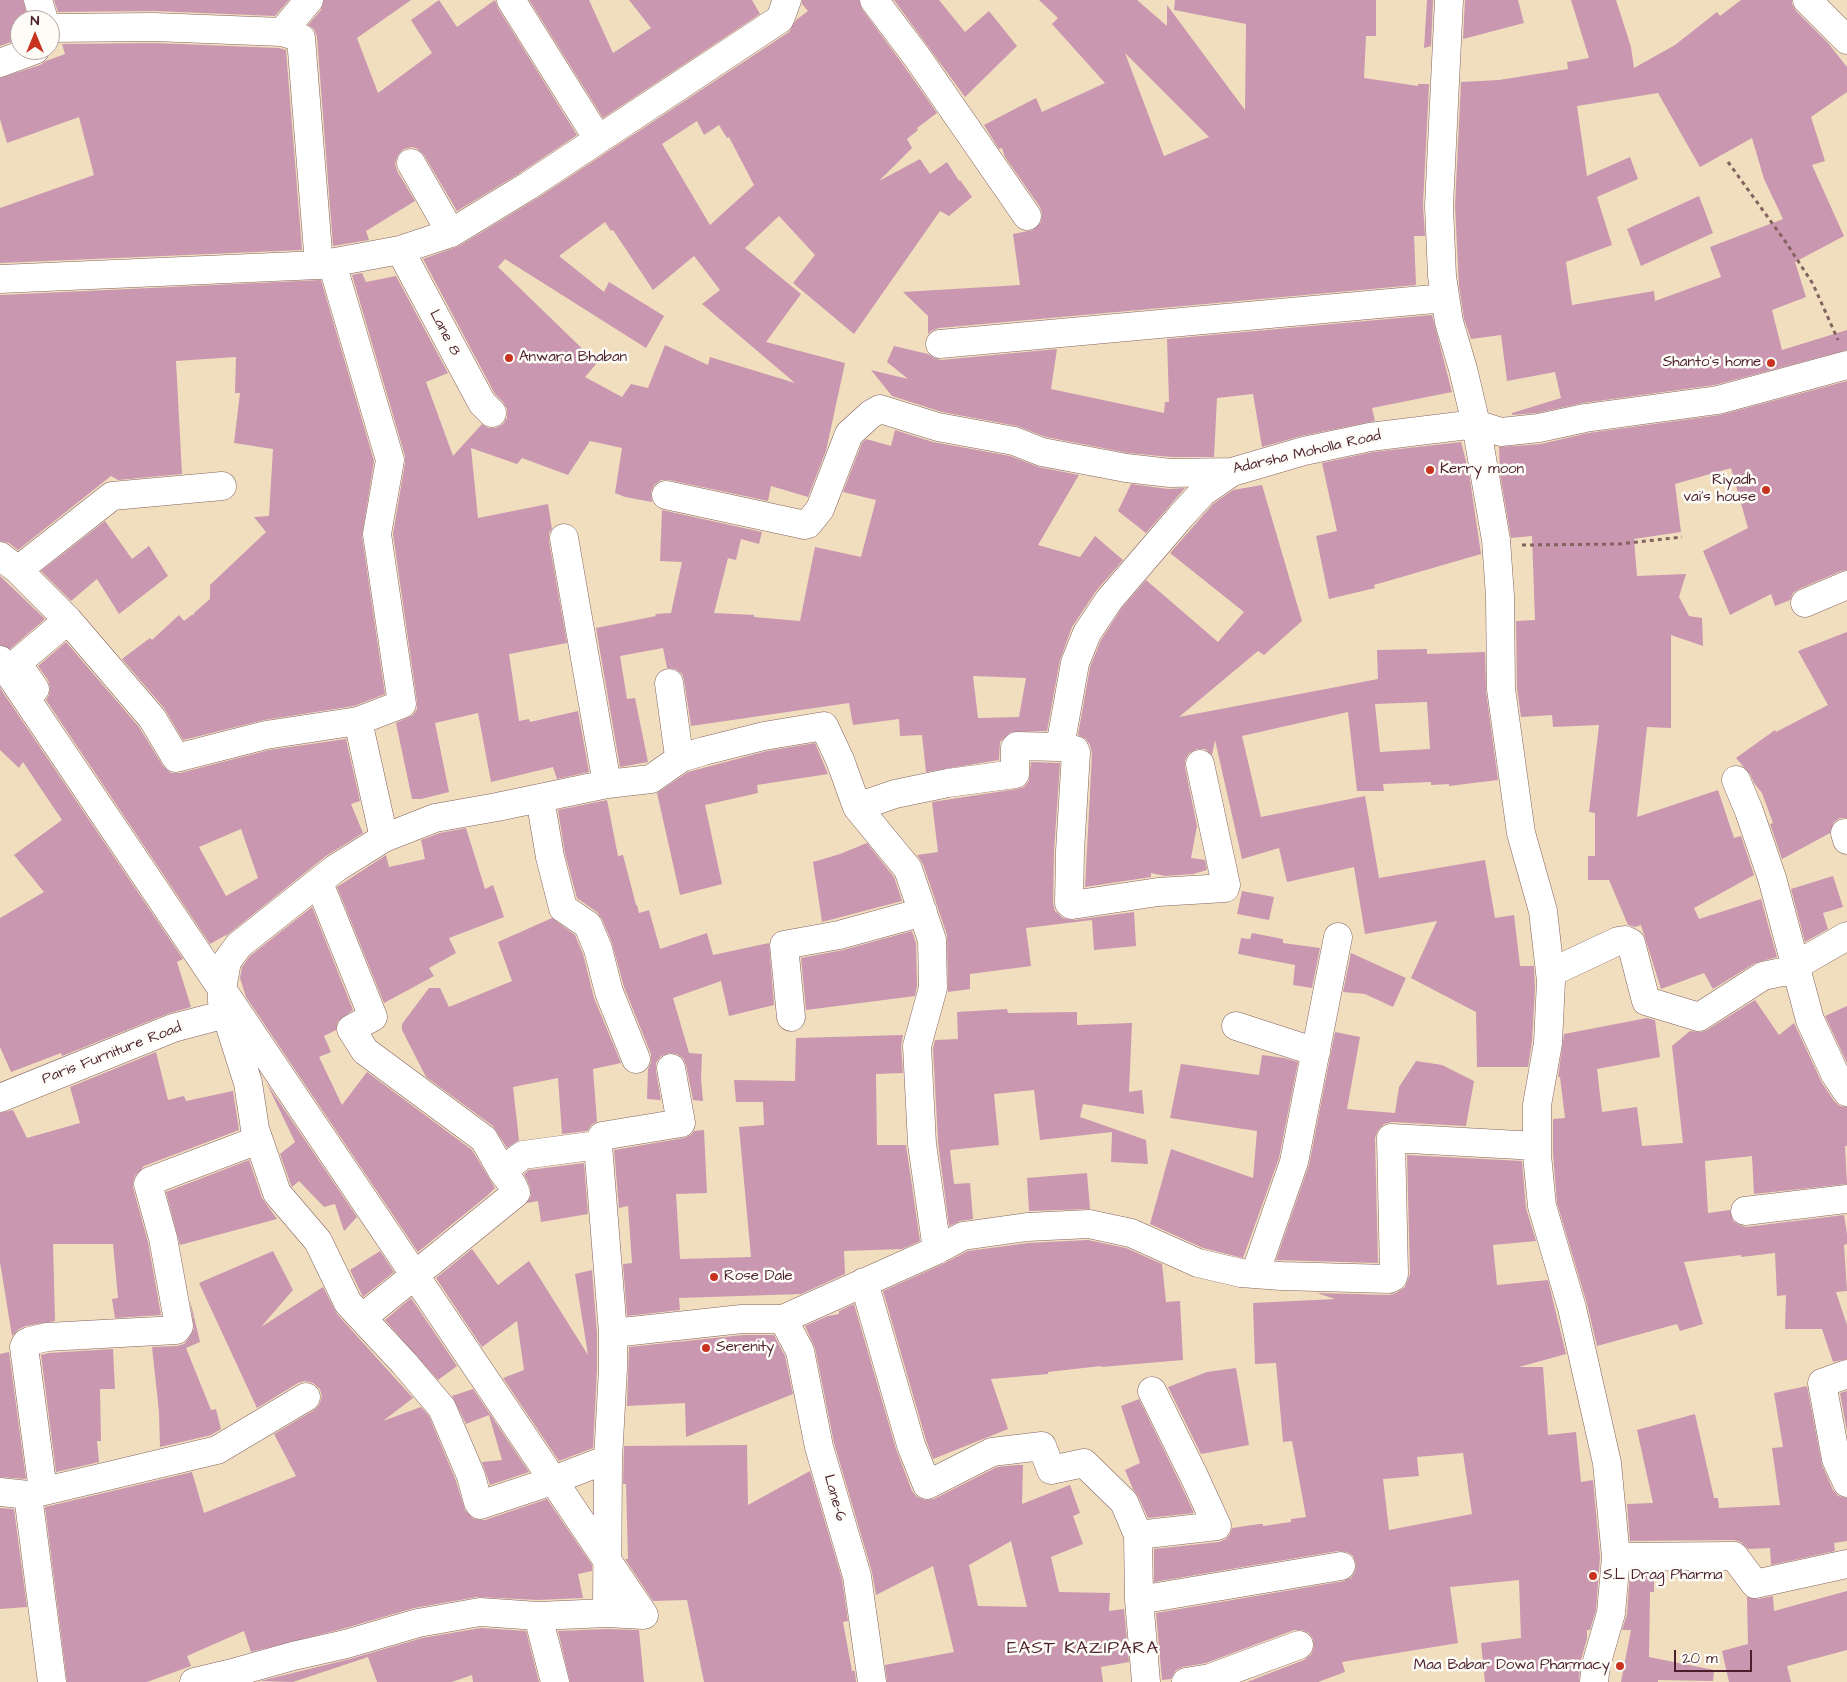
<!DOCTYPE html>
<html>
<head>
<meta charset="utf-8">
<style>
	body { margin:0 }
	#map { position:relative; width:1847px; height:1682px; overflow:hidden; background:#f1debf; font-family:"Architects Daughter",sans-serif }
	canvas { display:block }
	.north { position:absolute; left:10px; top:10px; width:50px; height:50px; box-sizing:border-box; background:#fdfcf7; border:1px solid #b5a4a5; border-radius:50%; rotate:0deg; font-size:14px; font-weight:700; line-height:20px; text-align:center; color:#4a1f2b }
	.north::after { content:''; display:block; margin:auto; width:18px; height:22px; background:#c8321e; clip-path:polygon(50% 0,100% 100%,50% 72%,0 100%) }
	.scale { position:absolute; left:1674px; top:1650px; width:78px; height:22px; box-sizing:border-box; border:2px solid #4a1f2b; border-top:0; padding-left:6px; font-size:15px; line-height:18px; white-space:nowrap; color:#4a1f2b; -webkit-text-stroke:4px #fdfcf7; paint-order:stroke }
</style>
</head>
<body>
<div id="map">
<canvas width="1847" height="1682"></canvas>
<div class="north">N</div>
<div class="scale">20 m</div>
</div>
<script>
const context = document.querySelector('canvas').getContext('2d');
context.lineJoin = 'round';
function fillPath(path, color) { context.fillStyle = color; context.fill(path, 'evenodd'); }
const shape = rows => new Path2D(rows.map(r => 'M' + r).join(''));
function stroke(path, color, width, dash) { context.strokeStyle = color; context.lineWidth = width; context.lineCap = dash ? 'butt' : 'round'; context.setLineDash(dash || []); context.stroke(path); }
function write(font, color, halo, rows, align = 'center') {
  context.font = font + ' "Architects Daughter",sans-serif'; context.lineWidth = 5; context.setLineDash([]); context.textBaseline = 'middle'; context.strokeStyle = halo; context.fillStyle = color; for (const [text, x, y, turn = 0] of rows) {
    context.save(); context.translate(x, y); context.rotate((+turn || 0) * Math.PI / 180); context.textAlign = isNaN(turn) ? turn : align; if (halo) context.strokeText(text, 0, 0); context.fillText(text, 0, 0); context.restore();
  }
}
fillPath(shape([
	[0,0,23,0,28,20,20,20,20,39,0,46],
	[54,0,289,0,275,16,154,11,58,12],
	[324,0,411,0,357,38,378,93,432,53,411,20,439,0,457,27,495,0,498,8,577,135,520,173,457,211,424,155,418,149,412,147,404,149,398,155,395,163,397,171,415,201,366,231,369,240,333,246,317,37,314,29,308,25,321,10],
	[529,0,589,0,613,53,651,28,629,0,752,0,760,14,603,118],
	[802,0,859,0,862,9,904,66,937,113,917,128,918,130,907,139,912,148,879,181,920,159,930,174,947,162,959,181,960,180,972,197,949,216,940,211,854,334,793,283,815,255,779,216,745,248,801,294,766,342,845,363,826,451,808,497,771,486,768,501,669,480,661,480,654,485,651,492,652,502,625,497,615,493,622,448,590,441,568,475,522,458,517,464,471,448,478,518,548,504,552,529,549,533,549,541,567,643,509,654,519,721,529,719,530,722,578,711,589,772,557,779,553,767,491,782,478,713,435,723,449,792,421,799,412,799,396,723,413,715,417,709,417,702,393,534,405,463,405,456,352,275,362,273,366,282,396,276,448,373,426,382,453,456,482,424,488,428,496,428,503,424,507,418,507,409,503,402,495,394,423,259,459,246,536,199,789,32,796,20,808,11,802,4],
	[697,121,704,135,719,125,727,138,729,137,754,185,710,225,662,144],
	[605,222,611,231,613,230,653,290,694,256,720,290,702,304,795,383,710,357,708,365,665,345,648,388,631,384,622,397,585,377,597,363,498,267,505,259,646,348,664,316,609,282,604,292,559,256],
	[894,0,939,0,965,32,989,11,1017,46,965,97],
	[1039,0,1137,0,1167,26,1167,5,1245,110,1246,24,1174,10,1175,0,1376,0,1376,36,1366,36,1364,78,1418,86,1418,84,1429,84,1423,205,1425,236,1414,236,1416,285,939,328,931,331,928,334,928,316,903,292,1020,285,1013,234,1033,230,1041,222,1042,214,1040,207,1005,157,1002,148,999,149,984,125,1036,98,1042,112,1105,83,1052,24,1058,18],
	[1125,53,1209,137,1164,156],
	[1427,0,1433,0,1431,46,1424,48],
	[1465,0,1518,0,1524,23,1463,39],
	[1571,0,1616,0,1631,47,1634,68,1675,45,1717,12,1720,16,1741,0,1792,0,1792,4,1796,11,1828,43,1847,67,1847,92,1811,117,1825,161,1812,165,1844,236,1795,262,1806,297,1772,310,1782,350,1847,330,1847,350,1715,385,1583,403,1537,413,1512,415,1512,413,1561,398,1555,372,1507,381,1501,335,1471,339,1464,319,1459,286,1455,206,1461,82,1499,80,1568,69,1567,62,1589,58],
	[1658,93,1700,167,1752,138,1764,179,1783,219,1710,247,1721,277,1655,301,1654,291,1572,305,1566,262,1612,245,1597,197,1638,179,1630,157,1587,176,1577,106],
	[154,43,279,48,286,50,302,250,0,263,0,208,94,175,79,117,7,143,0,119,0,78,40,65,46,61,65,54,62,44],
	[1699,196,1713,233,1641,266,1627,229],
	[321,280,374,461,362,536,385,694,354,706,264,720,183,740,164,708,122,659,150,638,152,640,179,615,184,621,193,614,194,616,194,613,210,599,210,585,266,532,254,517,269,516,273,449,234,443,240,393,235,393,236,357,176,361,182,474,118,480,111,476,18,550,9,543,0,541,0,295],
	[1432,315,1452,392,1372,408,1375,421,1301,436,1262,447,1253,394,1217,398,1214,457,1171,457,1128,453,1046,437,1017,426,942,412,892,396,871,370,908,379,887,362,894,346,928,354,934,358,941,360,1057,349,1051,389,1164,413,1165,402,1169,402,1167,339],
	[1847,381,1847,570,1841,571,1799,589,1793,593,1790,600,1775,606,1771,594,1730,615,1703,551,1748,528,1731,468,1675,484,1681,532,1634,539,1637,576,1686,574,1679,597,1689,616,1702,618,1703,646,1671,635,1671,728,1647,727,1637,817,1718,790,1734,838,1741,836,1754,875,1694,908,1699,919,1761,899,1777,957,1755,963,1713,989,1704,973,1661,989,1641,925,1635,927,1628,925,1609,880,1588,880,1588,856,1595,856,1595,813,1589,812,1599,725,1553,727,1552,715,1521,717,1517,688,1516,621,1535,620,1532,536,1511,538,1500,474,1499,447,1541,444,1588,433,1720,415],
	[895,430,933,442,1010,456,1039,467,1079,475,1038,545,1080,557,1095,536,1123,560,1096,591,1072,627,1060,660,1047,731,1011,732,1000,742,999,760,926,772,922,735,900,736,899,719,853,725,849,703,691,726,684,680,682,674,675,669,667,668,663,648,620,656,627,699,635,698,648,762,620,767,596,628,656,616,655,614,671,613,682,562,660,561,662,510,762,532,759,544,741,539,736,560,728,558,714,613,754,615,754,617,800,621,815,547,861,557,876,500,843,492,862,443,866,439,891,446],
	[973,676,1026,678,1019,717,978,718],
	[1461,442,1469,473,1481,554,1374,585,1375,588,1329,599,1316,536,1337,531,1322,463,1373,452],
	[1131,484,1168,489,1185,488,1146,533,1118,511],
	[1262,485,1302,621,1264,655,1258,651,1179,717,1378,679,1377,650,1427,649,1427,654,1485,652,1486,691,1498,780,1449,786,1449,784,1431,785,1431,782,1383,784,1384,791,1357,791,1348,712,1242,736,1261,817,1365,796,1379,878,1485,860,1495,918,1514,915,1520,966,1534,966,1535,989,1532,1041,1528,1067,1477,1067,1476,1012,1411,978,1437,921,1365,934,1354,867,1287,882,1279,848,1242,859,1215,740,1212,755,1205,749,1197,749,1189,753,1185,760,1185,767,1197,826,1191,858,1205,860,1207,870,1193,874,1165,876,1151,873,1151,877,1085,887,1092,754,1090,745,1086,739,1078,735,1090,667,1101,640,1121,609,1146,580,1218,642,1244,612,1170,553,1213,504,1233,490],
	[1427,702,1430,749,1380,752,1375,704],
	[105,521,132,559,149,546,168,576,119,614,97,579,71,601,41,571],
	[0,576,45,619,10,649,0,645],
	[1847,632,1847,818,1840,818,1834,822,1830,833,1782,859,1770,824,1773,823,1762,793,1754,783,1750,774,1736,758,1775,730,1776,732,1828,705,1798,651],
	[66,642,139,727,163,766,171,773,180,773,269,750,346,739,360,801,351,804,363,833,326,856,226,936,226,935,210,944,46,700,49,695,50,687,48,680,38,666],
	[241,829,258,878,226,896,199,847],
	[0,688,183,959,177,962,191,1007,167,1014,62,1056,61,1053,11,1072,0,1047,0,918,44,892,14,855,62,820,23,762,19,768,0,750],
	[815,743,828,774,757,785,758,793,705,805,722,884,680,895,657,793,688,772,767,751],
	[1031,762,1060,763,1054,851,1053,903,1055,911,1063,918,1074,920,1134,912,1136,946,1094,950,1092,920,1026,928,1031,966,970,974,970,989,948,992,947,935,923,864,917,855,938,852,932,802,1017,789,1024,787,1029,781],
	[607,800,618,856,623,855,636,905,637,905,639,913,649,910,660,949,707,933,713,955,769,943,774,1005,729,1016,721,981,673,998,689,1053,702,1054,701,1079,703,1101,693,1100,686,1065,683,1058,677,1054,669,1053,661,1056,656,1063,656,1071,661,1100,647,1099,648,1069,651,1062,651,1054,624,987,612,943,602,919,597,912,577,898,565,854,558,810],
	[466,828,485,889,493,885,504,917,449,938,456,953,429,968,434,976,384,1003,337,887,386,855,389,867,425,859,421,840,440,833],
	[867,843,894,877,902,901,822,922,813,862,840,854],
	[1833,876,1843,907,1823,913,1828,929,1805,942,1791,889],
	[1242,891,1274,897,1269,920,1237,914],
	[312,907,353,1010,338,1021,336,1030,324,1036,331,1052,319,1057,342,1105,367,1072,472,1150,495,1188,488,1195,418,1252,246,997,240,978,242,967,250,956],
	[552,918,575,935,583,954,594,998,621,1063,593,1069,597,1122,592,1124,587,1131,562,1134,558,1078,513,1087,519,1140,507,1148,493,1126,426,1077,402,1030,402,1024,429,988,440,988,449,1007,512,981,498,942],
	[912,931,916,943,917,986,915,996,806,1010,801,958,843,950],
	[1252,933,1283,939,1283,943,1320,948,1312,988,1293,985,1295,965,1238,954,1241,938,1250,939],
	[1351,953,1406,978,1393,1007,1365,994,1343,992],
	[1755,1000,1779,1035,1794,1023,1822,1083,1834,1101,1840,1106,1847,1107,1847,1146,1845,1146,1847,1184,1754,1194,1752,1156,1705,1161,1708,1213,1730,1210,1733,1221,1739,1225,1746,1227,1844,1215,1847,1234,1847,1244,1844,1245,1847,1291,1836,1292,1847,1325,1847,1359,1833,1362,1822,1329,1785,1329,1786,1295,1777,1296,1775,1253,1741,1257,1741,1255,1684,1262,1703,1324,1680,1331,1677,1324,1597,1346,1587,1304,1557,1203,1553,1154,1553,1119,1565,1118,1560,1077,1558,1077,1564,1034,1647,1018,1655,1020,1660,1057,1597,1069,1602,1112,1637,1107,1642,1146,1683,1143,1672,1046,1690,1031,1701,1032,1707,1030],
	[1847,1006,1847,1063,1825,1016],
	[1007,1009,1008,1013,1077,1012,1077,1025,1132,1023,1129,1092,1142,1090,1144,1114,1083,1104,1080,1117,1146,1140,1148,1164,1111,1162,1112,1132,1040,1140,1034,1090,994,1094,999,1145,950,1150,954,1184,970,1183,973,1219,960,1221,949,1226,938,1142,933,1048,935,1040,958,1039,957,1012],
	[1335,1032,1360,1037,1347,1109,1395,1113,1399,1087,1416,1061,1442,1065,1474,1081,1466,1126,1392,1122,1384,1124,1378,1130,1375,1138,1378,1263,1276,1260,1309,1165],
	[903,1035,901,1046,903,1073,876,1074,877,1145,906,1145,920,1241,902,1249,844,1251,845,1274,801,1294,679,1298,680,1310,627,1316,623,1264,632,1263,628,1206,619,1208,614,1150,684,1138,691,1135,694,1131,704,1130,707,1193,676,1194,680,1259,751,1257,739,1127,764,1125,763,1102,736,1102,734,1080,795,1081,796,1038],
	[156,1052,168,1100,184,1096,186,1101,233,1091,239,1130,144,1166,135,1176,133,1182,133,1188,148,1242,161,1315,115,1318,112,1299,118,1298,113,1244,53,1244,55,1321,26,1326,19,1329,12,1336,0,1262,0,1113,13,1110,27,1138,80,1123,70,1087],
	[1262,1055,1284,1058,1298,1062,1279,1158,1243,1258,1203,1248,1150,1224,1171,1149,1253,1178,1257,1131,1170,1118,1181,1064,1259,1075],
	[267,1084,357,1217,344,1231,335,1204,324,1207,299,1181,292,1187,291,1185,280,1154,295,1142],
	[1407,1155,1522,1161,1526,1208,1536,1241,1493,1245,1497,1285,1548,1280,1566,1354,1519,1367,1543,1367,1548,1435,1576,1432,1581,1482,1593,1480,1600,1557,1596,1610,1590,1630,1587,1630,1587,1639,1580,1663,1579,1682,1485,1682,1481,1643,1521,1638,1519,1580,1450,1587,1458,1643,1342,1662,1345,1672,1318,1682,1247,1682,1304,1660,1311,1655,1314,1647,1313,1639,1309,1633,1302,1630,1294,1630,1206,1663,1183,1667,1176,1670,1171,1679,1162,1680,1156,1613,1344,1581,1351,1578,1355,1572,1356,1564,1353,1556,1347,1552,1338,1551,1154,1582,1154,1549,1219,1542,1226,1539,1230,1534,1232,1528,1259,1524,1263,1524,1263,1526,1291,1522,1291,1519,1306,1517,1292,1441,1283,1442,1276,1363,1255,1364,1253,1303,1335,1299,1317,1293,1389,1295,1396,1293,1405,1287,1410,1274],
	[1463,1453,1472,1514,1389,1530,1383,1479,1419,1476,1417,1457],
	[249,1160,262,1198,277,1219,180,1245,166,1192],
	[584,1163,588,1214,541,1222,538,1201,527,1203,531,1196,530,1187,524,1174,529,1170],
	[1087,1173,1090,1209,1029,1211,1027,1178],
	[1088,1240,1126,1248,1162,1264,1166,1302,1180,1301,1183,1360,1101,1367,1101,1366,1048,1372,1048,1374,991,1379,1008,1429,933,1459,926,1440,883,1291,943,1264,968,1251,1028,1243],
	[472,1249,498,1285,529,1261,588,1355,575,1274,592,1270,597,1334,597,1369,593,1448,559,1461,503,1378,524,1370,517,1321,482,1347,436,1278],
	[273,1251,293,1290,261,1327,323,1287,337,1314,413,1398,383,1421,421,1407,429,1416,456,1481,465,1510,474,1519,485,1520,547,1499,592,1565,592,1571,578,1574,583,1598,538,1600,477,1597,414,1608,342,1629,251,1652,244,1631,187,1656,191,1666,147,1682,67,1682,45,1507,192,1472,204,1513,296,1476,274,1434,314,1410,319,1405,322,1397,320,1389,313,1383,305,1381,298,1383,257,1408,199,1283],
	[380,1251,394,1272,363,1297,350,1270],
	[411,1298,457,1366,438,1380,385,1320],
	[190,1300,200,1342,186,1348,211,1410,216,1409,221,1429,211,1435,160,1447,159,1412,152,1347,177,1346,184,1344,188,1339,194,1329],
	[854,1304,896,1449,912,1491,917,1497,925,1500,934,1499,997,1467,1017,1465,1023,1465,1022,1504,1070,1485,1080,1513,1073,1516,1083,1544,1051,1557,1059,1592,1110,1593,1109,1611,1124,1609,1129,1662,1101,1667,1103,1682,887,1682,885,1665,954,1652,933,1566,876,1595,872,1572,834,1443,815,1348,805,1326,828,1316,839,1314,839,1311],
	[1011,1541,1027,1607,978,1606,969,1565],
	[743,1335,774,1335,785,1356,793,1394,686,1437,685,1403,627,1406,629,1347],
	[113,1349,115,1389,100,1389,101,1441,97,1441,99,1462,56,1472,41,1355,49,1353],
	[9,1352,26,1479,0,1477,0,1354],
	[1236,1368,1249,1445,1201,1454,1168,1387,1207,1372],
	[1807,1386,1822,1465,1833,1490,1838,1496,1847,1498,1847,1541,1834,1543,1835,1551,1771,1565,1770,1548,1748,1549,1741,1542,1734,1540,1630,1541,1627,1504,1653,1503,1637,1430,1695,1414,1714,1498,1718,1498,1719,1508,1780,1505,1772,1448,1783,1447,1774,1393],
	[473,1389,529,1472,490,1485,482,1462,502,1460,489,1415,466,1424,452,1396],
	[1847,1391,1847,1432,1840,1393],
	[1139,1399,1180,1483,1194,1513,1148,1518,1138,1496,1133,1489,1125,1470,1140,1463,1121,1406],
	[747,1445,748,1505,810,1471,842,1579,848,1621,843,1622,852,1671,855,1671,856,1682,704,1682,687,1600,653,1601,625,1559,628,1559,626,1484,623,1484,624,1446],
	[0,1508,14,1509,27,1607,0,1609],
	[1630,1572,1654,1572,1654,1592,1650,1592,1649,1657,1714,1670,1713,1681,1658,1680,1658,1682,1621,1682,1631,1630,1622,1630,1627,1614],
	[1847,1591,1847,1650,1787,1666,1791,1682,1729,1682,1722,1651,1748,1644,1747,1597,1758,1599,1773,1596,1774,1611],
	[481,1628,526,1631,539,1682,473,1682,472,1675,452,1682,377,1682,368,1657,293,1682,260,1681,350,1659,422,1638],
	[607,1629,639,1630,644,1682,570,1682,558,1631]
]), '#c997af');
const minor = shape([
	[38,0,44,20],
	[511,0,598,139],
	[874,0,917,57,1027,216],
	[1449,0,1439,206,1442,276,1449,322,1463,369,1476,424,1496,540,1500,596,1501,689,1521,833,1543,911,1551,981,1548,1043,1537,1105,1537,1155,1542,1206,1572,1308,1607,1463,1616,1557,1611,1613,1596,1665,1594,1682],
	[1807,0,1847,40],
	[50,28,154,27,282,32,309,0],
	[282,32,301,38,319,265],
	[0,63,35,50],
	[411,163,451,233],
	[400,250,482,403,492,413],
	[0,279,319,265,400,250,451,233,528,186,780,19,787,0],
	[940,344,1445,298],
	[666,495,805,525,808,524,820,509,849,434,871,414,880,409,938,427,1014,441,1042,452,1126,468,1170,473,1232,472,1304,451,1370,437,1476,424,1501,432,1539,428,1585,418,1718,400,1847,365],
	[564,538,607,784],
	[0,556,18,570,68,620,152,718,176,758,266,735,358,721,402,704,377,534,390,460,332,263],
	[18,570,112,496,222,486],
	[1805,603,1847,585],
	[0,660,644,1615,607,1613],
	[669,683,678,749,681,758],
	[35,689,17,663,68,620],
	[358,721,384,838],
	[1200,764,1226,885,1225,888,1158,892,1072,905,1069,903,1070,851,1076,753,1075,750,1060,747,1075,663,1087,633,1109,600,1181,516,1203,492,1232,472],
	[1736,780,1749,811,1772,878,1810,1020,1835,1074,1847,1092],
	[540,798,550,857,563,908,588,925,598,949,609,992,636,1059],
	[857,807,895,794,948,783,1015,774,1015,748,1017,746,1060,747],
	[1845,833,1847,840],
	[319,883,373,1017,351,1029,365,1051,484,1139,502,1171,512,1184,516,1193,362,1318],
	[1795,966,1847,936],
	[1550,973,1618,941,1625,940,1631,943,1646,1001,1699,1017,1763,976,1782,972,1797,971],
	[791,1017,784,945,839,935,923,912],
	[1236,1026,1316,1052],
	[0,1098,173,1028,226,1014],
	[598,1145,613,1333],
	[502,1171,523,1155,598,1145,602,1136,681,1123,671,1068],
	[1745,1211,1847,1199],
	[1255,1274,1294,1162,1338,937],
	[864,1282,911,1445,927,1485,992,1452,1042,1446,1051,1470,1084,1463,1124,1502,1138,1535,1139,1600,1146,1682],
	[783,1319,800,1351,819,1447,857,1576,872,1682],
	[1847,1374,1822,1383,1836,1459,1847,1483],
	[608,1459,546,1483,480,1505,478,1502,471,1476,442,1408,404,1363,348,1303,318,1241,277,1193,255,1129,248,1083,222,1001,222,989,227,961,239,945,336,868,384,838,435,818,497,807,607,784,651,779,681,758,704,751,764,736,824,726,840,760,857,807,908,869,932,940,933,988,917,1046,922,1144,937,1250],
	[43,1491,24,1347,26,1343,30,1341,47,1337,176,1330,179,1326,163,1238,148,1184,150,1181,258,1140],
	[0,1492,28,1495,217,1450,306,1397],
	[28,1495,52,1682],
	[1138,1535,1217,1526,1194,1476,1152,1391],
	[1616,1557,1734,1556,1755,1584,1847,1564],
	[1139,1600,1341,1566],
	[538,1616,555,1682],
	[194,1682,236,1672,293,1656,346,1644,418,1623,480,1612,538,1616,607,1613,608,1459,613,1369,613,1333,742,1319,783,1319,937,1250,963,1236,1027,1227,1089,1224,1131,1233,1198,1263,1241,1273,1281,1276,1389,1279,1393,1277,1394,1274,1391,1138,1537,1146],
	[1186,1682,1210,1678,1299,1645]
]);
stroke(minor, '#84625f', 29);
stroke(shape([
	[1728,162,1785,241,1813,284,1838,340],
	[1522,545,1619,544,1682,537]
]), '#84625f', 3, [4, 4]);
stroke(minor, '#fff', 28);
for (const [x, y, r, color] of [
	[509,358,5,"#c8321e"],
	[1771,363,5,"#c8321e"],
	[1430,470,5,"#c8321e"],
	[1766,490,5,"#c8321e"],
	[714,1277,5,"#c8321e"],
	[706,1348,5,"#c8321e"],
	[1593,1576,5,"#c8321e"],
	[1620,1666,5,"#c8321e"]
]) { const dot = new Path2D(); dot.arc(x, y, r, 0, 2 * Math.PI); context.fillStyle = color; context.fill(dot); stroke(dot, '#fdfcf7', 2); }
write('15px', '#4a1f2b', '#fdfcf7', [
	["Lane 8",444,333,62],
	["Adarsha Moholla Road",1307,453,-13],
	["Paris Furniture Road",112,1054,-21],
	["Lane-6",834,1498,74]
]);
write('15px', '#4a1f2b', '#fdfcf7', [
	["Anwara Bhaban",519,358],
	["Shanto's home",1761,363,"right"],
	["Kerry moon",1440,470],
	["Riyadh",1756,481,"right"],
	["vai's house",1756,498,"right"],
	["Rose Dale",724,1277],
	["Serenity",716,1348],
	["S.L Drag Pharma",1603,1576],
	["Maa Babar Dowa Pharmacy",1610,1666,"right"]
], 'left');
context.letterSpacing = '1px';
write('18px', '#4a1f2b', '#fdfcf7', [
	["EAST KAZIPARA",1083,1649]
]);
context.letterSpacing = '0px';
</script>
</body>
</html>
